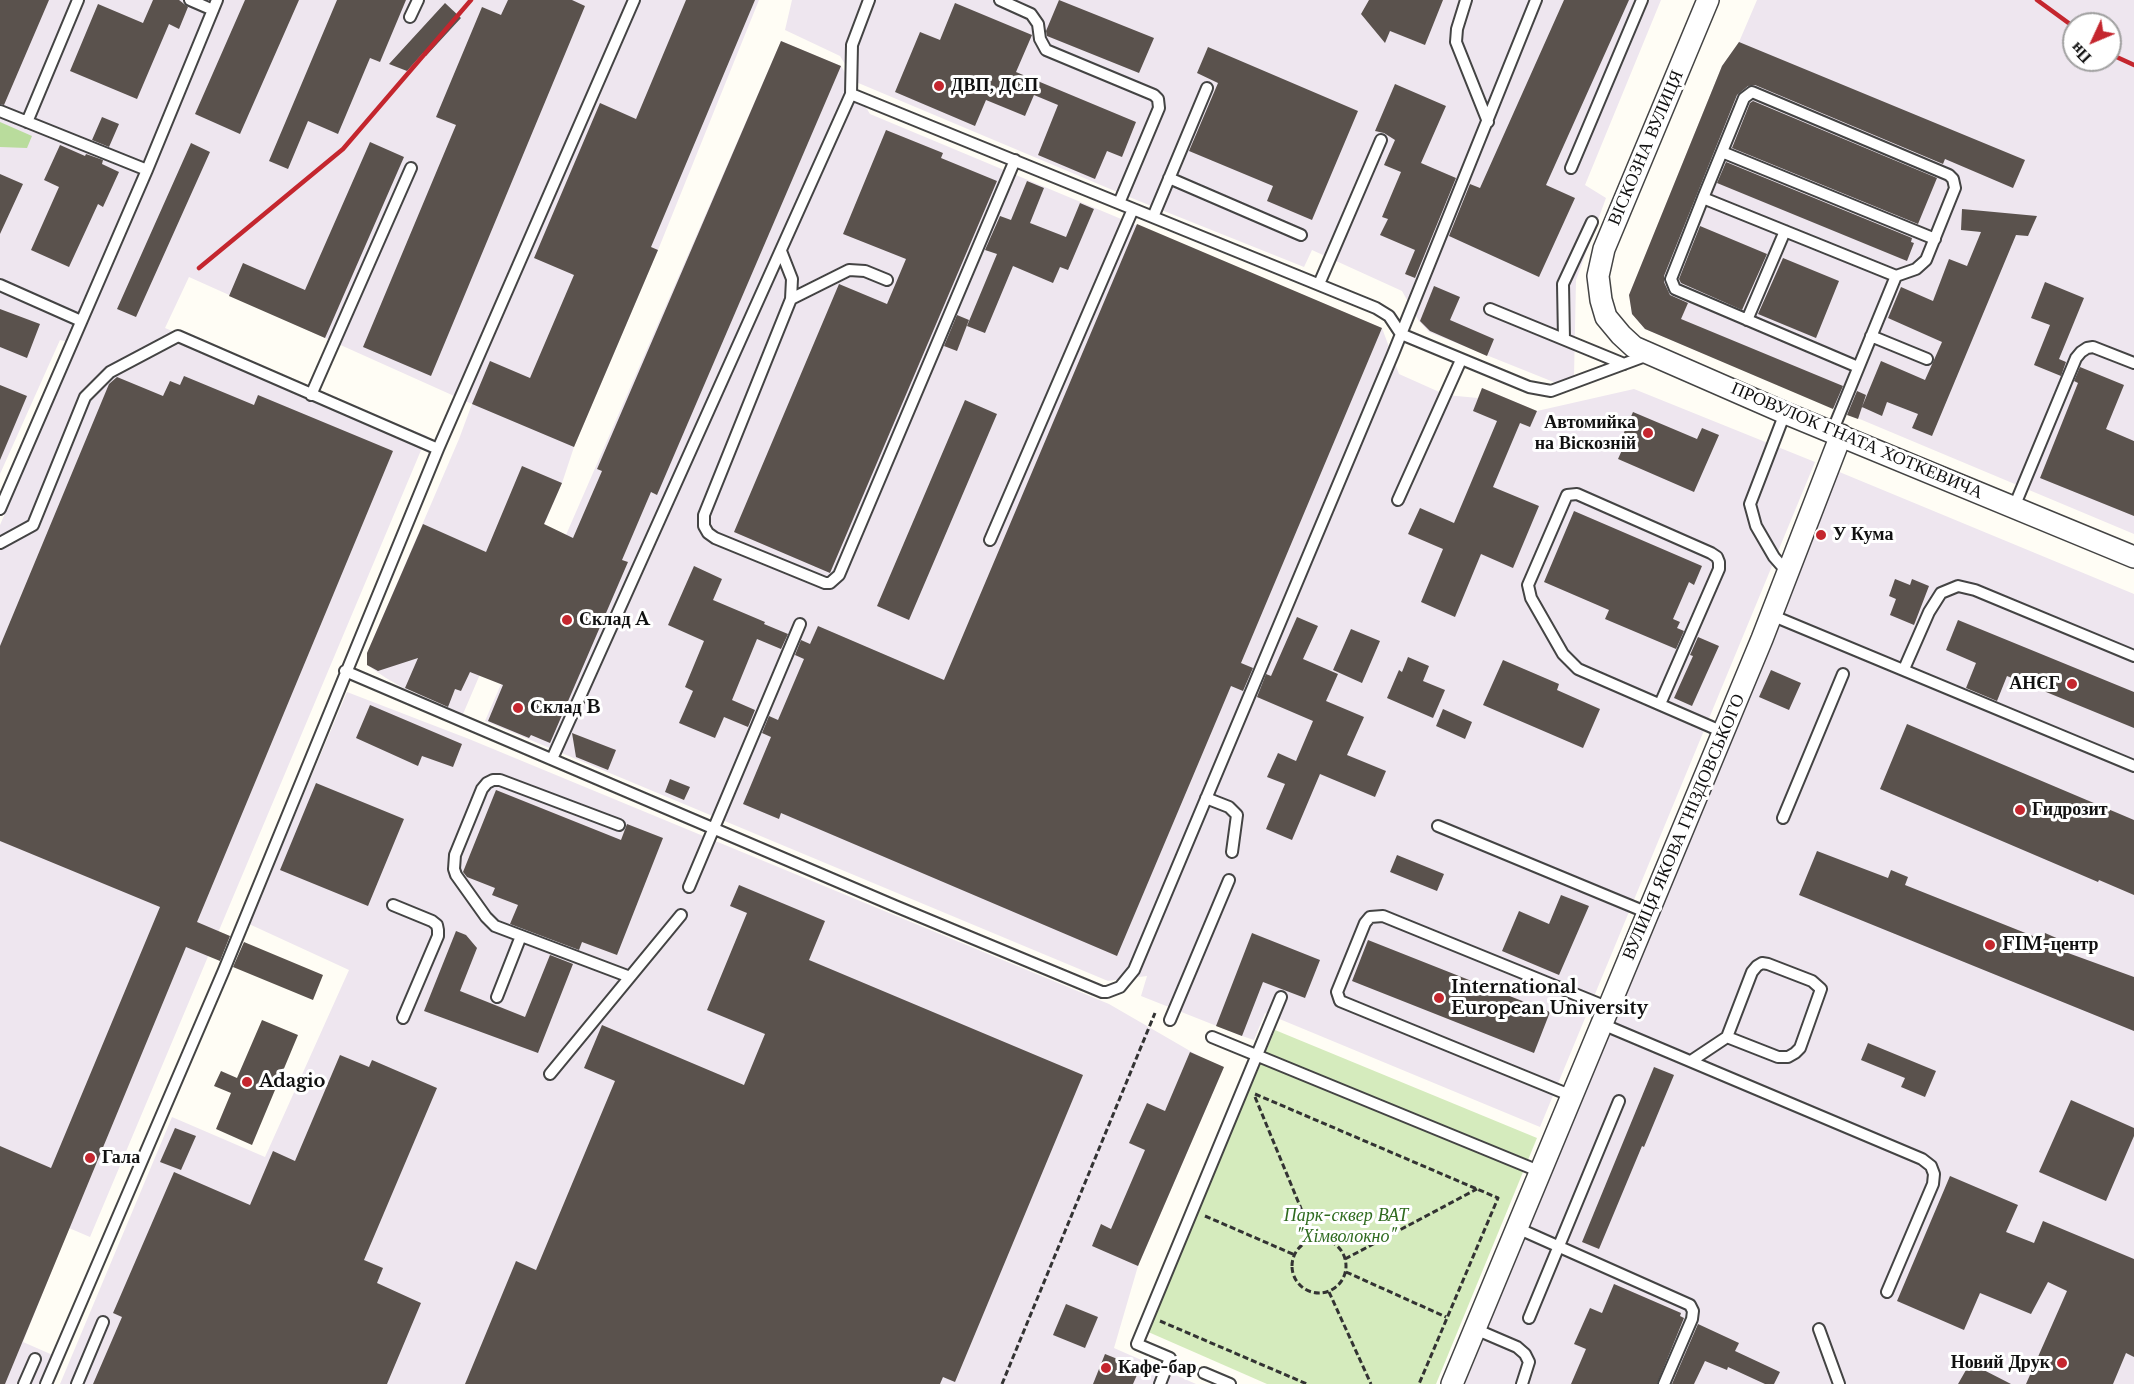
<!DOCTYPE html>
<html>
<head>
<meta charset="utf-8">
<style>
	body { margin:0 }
	#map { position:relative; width:2134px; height:1384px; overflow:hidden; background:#fffdf5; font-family:"Libre Baskerville",serif }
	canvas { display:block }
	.north { position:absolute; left:2062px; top:12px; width:60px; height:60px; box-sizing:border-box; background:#fff; border:2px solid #a0a0a0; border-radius:50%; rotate:226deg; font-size:16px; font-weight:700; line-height:24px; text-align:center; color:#111 }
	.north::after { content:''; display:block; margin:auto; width:21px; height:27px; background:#c4262e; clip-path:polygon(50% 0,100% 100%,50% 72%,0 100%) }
</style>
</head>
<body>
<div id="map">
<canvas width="2134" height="1384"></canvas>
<div class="north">Пн</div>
</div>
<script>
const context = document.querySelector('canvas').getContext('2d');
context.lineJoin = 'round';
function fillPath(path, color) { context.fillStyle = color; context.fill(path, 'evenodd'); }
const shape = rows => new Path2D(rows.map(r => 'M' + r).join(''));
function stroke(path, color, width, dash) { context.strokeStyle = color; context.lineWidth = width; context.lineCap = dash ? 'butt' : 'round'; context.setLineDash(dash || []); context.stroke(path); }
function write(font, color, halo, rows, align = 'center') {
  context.font = font + ' "Libre Baskerville",serif'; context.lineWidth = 6; context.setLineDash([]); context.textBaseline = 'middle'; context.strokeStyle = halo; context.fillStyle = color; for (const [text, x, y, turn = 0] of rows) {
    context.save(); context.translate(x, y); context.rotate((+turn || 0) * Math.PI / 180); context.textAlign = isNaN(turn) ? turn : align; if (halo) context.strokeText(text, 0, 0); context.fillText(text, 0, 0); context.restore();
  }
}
fillPath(shape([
	[0,0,759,0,658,250,574,447,562,483,463,714,405,689,386,678,367,665,367,653,459,439,472,404,189,277,165,328,427,436,90,1237,69,1228,23,1342,55,1356,42,1384,0,1384,0,525,77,344,60,340,0,474],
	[792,0,1661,0,1585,185,1606,198,1576,280,1574,376,1556,383,1429,332,1419,321,1402,291,1312,250,1304,267,1134,199,856,82,840,56,785,30],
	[1757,0,2134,0,2134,534,1645,329,1632,314,1629,295,1722,66,1739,42],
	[2074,24,2110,24,2110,60,2074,60],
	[781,41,841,66,870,114,1382,328,1399,374,1446,395,1478,398,1482,388,1537,411,1634,389,1815,462,1540,1127,1265,1013,1254,1040,1242,1036,1141,996,1147,976,1108,981,485,721],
	[1837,471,2134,594,2134,1384,1465,1384],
	[347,692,469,739,1109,1004,1204,1059,1224,1067,1138,1266,1114,1348,1196,1384,60,1384,172,1117,265,1157,349,970,249,924]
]), '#eee6ef');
fillPath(shape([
	[1275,1030,1537,1138,1436,1384,1267,1384,1146,1331]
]), '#d5ebbd');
fillPath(shape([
	[0,122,32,136,27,148,0,147]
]), '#b9dc9c');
fillPath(shape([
	[0,0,49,0,4,105,0,104],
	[153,0,179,0,188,7,179,29,169,24,137,99,70,71,98,4,143,23],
	[245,0,299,0,240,134,195,114],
	[337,0,406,0,380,62,370,58,338,134,308,121,288,169,269,161],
	[508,0,572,0,585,6,431,376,363,347,456,125,436,117,482,7,501,15],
	[686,0,755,0,651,247,658,250,574,447,472,404,490,361,530,378,574,275,534,258,600,103,636,119],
	[1059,0,1154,38,1139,73,1047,36,1046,31],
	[1369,0,1443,0,1425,45,1390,31,1385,43,1361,14],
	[1564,0,1629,0,1546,185,1575,198,1539,277,1449,236,1470,184,1480,188],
	[445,3,461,18,426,56,423,53,407,71,389,64],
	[955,3,1032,35,1016,72,1136,122,1122,157,1107,151,1095,179,1038,155,1058,105,1034,95,1025,116,986,100,975,126,895,92,920,32,940,40],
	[781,41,841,66,657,495,651,492,622,560,628,562,550,743,531,735,529,738,488,721,503,685,470,672,461,691,455,689,448,707,405,688,418,658,378,671,367,665,367,653,423,524,486,552,522,466,562,483,544,524,573,538,602,471,597,469],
	[1739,42,2025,160,2013,188,1945,159,1943,164,1755,85,1748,86,1737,95,1664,276,1664,282,1670,295,1688,303,1681,319,1843,386,1833,409,1645,329,1632,314,1629,295,1722,66],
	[1208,47,1358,111,1312,220,1267,201,1273,186,1189,151,1218,83,1197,73],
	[1395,84,1446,106,1421,163,1456,178,1415,278,1405,274,1415,250,1380,235,1388,219,1382,217,1401,172,1384,165,1395,140,1384,133,1375,131],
	[1753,101,1937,178,1918,224,1732,148,1750,103],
	[102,117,119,124,109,147,92,140],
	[886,130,943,153,941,158,997,181,830,573,734,532,839,284,887,304,906,259,843,234],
	[370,142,404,157,325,338,229,296,243,263,305,290],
	[191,143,210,152,136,317,117,309],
	[60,145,85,156,86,154,103,160,102,164,119,172,103,207,98,204,69,267,31,250,59,187,44,180],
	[1726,162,1912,238,1911,242,1914,243,1907,261,1717,183],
	[0,174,23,184,0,234],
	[1027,181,1044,188,1030,223,1066,237,1080,203,1094,209,1068,270,1060,267,1053,283,1013,266,985,333,967,326,997,254,985,250,1000,216,1011,220],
	[1962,209,2037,216,2028,236,2016,235,1932,436,1912,428,1918,414,1887,402,1882,416,1862,407,1881,361,1925,380,1942,342,1888,318,1901,287,1933,301,1949,259,1967,266,1981,232,1961,230],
	[1137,224,1382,328,1241,663,1253,668,1243,691,1231,686,1117,956,781,813,779,819,743,804,771,737,762,733,769,716,778,720,804,659,795,655,801,640,810,644,818,626,944,680],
	[1700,226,1767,254,1742,310,1681,283,1679,279],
	[1783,258,1839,281,1816,338,1758,314],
	[2045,282,2084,298,2059,359,2066,362,2061,376,2034,365,2050,325,2031,318],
	[1434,286,1460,297,1450,320,1494,339,1487,356,1430,331,1420,321],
	[0,309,40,324,27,358,0,347],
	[957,315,969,320,957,351,944,346],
	[2080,367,2124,385,2106,429,2134,441,2134,516,2040,478,2078,383,2074,381],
	[184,376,254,405,258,395,393,451,197,922,230,936,220,961,186,947,5,1384,0,1384,0,1146,51,1168,160,907,0,841,0,646,109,384,117,377,163,396,170,381,180,385],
	[0,385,27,396,0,460],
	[1482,388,1537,411,1530,427,1520,423,1493,487,1539,506,1513,568,1481,554,1455,617,1421,602,1443,549,1408,534,1420,508,1454,523,1497,421,1473,411],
	[1857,391,1866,395,1858,419,1847,415],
	[965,400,997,414,909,620,877,606],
	[1633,412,1697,439,1702,428,1719,435,1694,492,1618,459,1627,439,1622,437],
	[1574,511,1702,566,1694,585,1689,582,1673,619,1680,622,1677,628,1684,631,1676,649,1605,619,1609,610,1544,582],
	[694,566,722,579,713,600,765,622,764,624,788,634,781,649,757,639,732,700,755,710,748,727,724,717,715,738,679,723,693,691,685,687,704,641,668,625],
	[1895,579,1910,585,1912,579,1929,586,1914,625,1890,615,1896,599,1889,596],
	[1297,617,1318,626,1303,659,1338,674,1326,701,1364,717,1347,755,1386,771,1375,797,1320,774,1292,840,1266,829,1285,784,1267,777,1278,753,1296,761,1313,721,1257,697,1266,674,1271,676],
	[1958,620,2134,692,2134,728,2007,676,1997,701,1966,688,1976,663,1946,650],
	[1351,629,1380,641,1362,683,1333,670],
	[1698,637,1719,646,1692,706,1674,698,1693,656,1690,655],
	[1408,657,1429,666,1423,681,1445,690,1433,718,1387,698,1399,670,1402,672],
	[1503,660,1559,684,1557,690,1600,709,1583,748,1483,705],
	[1771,670,1801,683,1789,710,1759,697],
	[370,705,462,744,453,767,422,756,418,766,356,738],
	[1443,709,1472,722,1465,739,1436,726],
	[1907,724,2134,820,2134,895,2099,880,2098,882,1880,789],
	[572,733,616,750,608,770,576,757],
	[670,779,690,787,684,800,665,792],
	[316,783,404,819,368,906,280,870],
	[496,790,621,840,627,824,663,838,617,955,582,942,579,950,510,924,518,905,492,895,495,888,467,877,463,872],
	[1817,851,1888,878,1891,870,1908,877,1905,885,2043,940,2045,933,2061,940,2057,949,2134,977,2134,1031,1799,895],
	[1397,855,1444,874,1437,891,1390,872],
	[739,885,825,921,809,960,1083,1075,955,1382,943,1377,940,1384,465,1384,516,1261,536,1270,615,1081,584,1068,602,1025,744,1085,765,1034,707,1010,747,913,730,906],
	[1561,895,1589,906,1559,975,1502,951,1519,911,1549,924],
	[456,931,466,935,477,948,460,991,525,1017,550,955,573,964,538,1053,424,1011],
	[1252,933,1320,960,1305,998,1263,982,1242,1036,1216,1026],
	[1368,940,1550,1012,1534,1053,1352,981],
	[244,942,323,975,313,1000,233,967],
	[262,1020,298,1035,252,1145,216,1129,231,1093,214,1086,221,1071,237,1078],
	[1868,1043,1936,1071,1925,1097,1901,1087,1905,1078,1861,1060],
	[1190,1052,1224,1067,1138,1266,1092,1246,1101,1224,1111,1229,1145,1150,1129,1143,1147,1103,1165,1111],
	[340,1055,369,1067,372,1060,437,1088,364,1260,383,1268,377,1283,421,1303,387,1384,93,1384,122,1317,113,1313,174,1172,250,1205,273,1151,295,1161],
	[1654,1067,1674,1075,1644,1147,1642,1146,1599,1249,1582,1242],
	[2071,1100,2134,1128,2134,1136,2106,1201,2039,1172],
	[175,1128,196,1136,181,1170,160,1162],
	[1950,1176,2018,1205,2006,1232,2034,1243,2043,1221,2134,1259,2134,1357,2126,1353,2113,1384,2026,1384,2067,1291,2048,1282,2031,1314,1980,1293,1964,1330,1897,1301],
	[1614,1284,1681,1313,1680,1316,1684,1318,1657,1384,1571,1384,1586,1349,1574,1344,1590,1308,1602,1313],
	[1066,1304,1098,1317,1085,1348,1053,1335],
	[1698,1324,1739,1343,1735,1351,1780,1372,1774,1384,1765,1384,1728,1367,1727,1370,1705,1361,1694,1384,1672,1384],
	[1105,1354,1140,1368,1133,1384,1093,1384],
	[1970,1363,2011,1384,1958,1384]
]), '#5a524d');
const service = shape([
	[190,0,213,10],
	[1000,0,1031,14,1038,24,1040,39,1046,50,1154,95,1158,99,1159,108,1119,203],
	[1466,0,1457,29,1456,42,1488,122],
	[410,17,418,0],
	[851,94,1376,308,1389,316,1401,334,1529,387,1551,391,1648,355],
	[0,111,147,170],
	[27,122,78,0],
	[1722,152,1935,239],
	[1571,168,1642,0],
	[1169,178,1301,235],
	[1703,198,1744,98,1752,92,1949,175,1953,179,1955,188,1926,260,1916,269,1896,276,1703,198,1671,279,1675,289,1858,367],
	[1153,217,1207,88],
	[781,251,792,279,791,299,704,515,704,526,708,533,715,538,825,583,830,583,839,575,1015,160],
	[1319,284,1381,140],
	[0,285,81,321],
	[791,299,849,270,865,271,887,280],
	[1490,309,1624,364],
	[1747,320,1785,231],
	[1871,336,1927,359],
	[1564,339,1563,284,1592,222],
	[311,395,411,168],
	[1785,413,1750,504,1756,526,1774,557,1788,573],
	[1832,432,1896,276],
	[1398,500,1461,360],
	[2014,507,2076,358,2081,352,2087,348,2093,347,2134,363],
	[0,509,147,170,217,0],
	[990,540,1133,209],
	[0,543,33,525,85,397,110,372,178,336,438,449],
	[1771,615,2134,766],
	[1904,669,1929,612,1941,593,1958,586,1975,590,2134,656],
	[345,671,895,906,1102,992,1107,992,1120,987,1134,970,1393,354,1536,0],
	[1660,704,1719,569,1719,562,1717,557,1711,553,1577,494,1567,495,1528,585,1531,598,1563,654,1578,669,1723,732],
	[552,759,851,94,852,45,869,0],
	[1206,798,1229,807,1237,815,1232,852],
	[1783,818,1843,674],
	[619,825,500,780,493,780,487,783,482,789,455,855,454,869,456,875,486,917,495,926,630,977],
	[1438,826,1648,913],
	[689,887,800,624],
	[393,905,432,921,437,925,438,930,438,936,403,1018],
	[497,997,521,936],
	[1170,1020,1229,880],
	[1602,1024,1922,1159,1931,1166,1934,1174,1933,1184,1887,1292],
	[1212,1037,1541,1172],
	[1691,1061,1727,1037,1752,972,1757,966,1762,963,1768,964,1812,981,1821,989,1800,1048,1795,1053,1788,1057,1778,1057,1727,1037],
	[550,1074,681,915],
	[1572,1096,1340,1001,1337,992,1365,923,1370,917,1383,916,1609,1008],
	[1517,1228,1690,1305,1693,1311,1692,1319,1664,1384],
	[1529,1318,1619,1101],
	[1475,1329,1517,1347,1525,1354,1529,1362,1522,1384],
	[1819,1329,1839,1384],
	[1204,1373,1230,1384],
	[24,1384,35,1359],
	[46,1384,224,970,438,449,634,0],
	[77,1384,103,1322],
	[1160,1384,1170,1358,1137,1344,1281,997]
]);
const minor = shape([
	[1708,0,1604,249,1598,276,1601,300,1606,317,1621,335,1634,347,1785,413,2134,557],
	[1452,1384,1762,639,1841,435]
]);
stroke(service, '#444', 14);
stroke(minor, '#444', 24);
stroke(shape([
	[1255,1094,1498,1198,1419,1384],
	[1255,1097,1314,1240],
	[1205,1216,1295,1255],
	'1292 1266a27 27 0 1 1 54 0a27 27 0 1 1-54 0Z',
	[1345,1259,1477,1189],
	[1346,1272,1446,1317],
	[1329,1292,1371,1384],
	[1160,1321,1307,1384],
	[1002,1384,1155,1013]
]), '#333', 3, [6, 3]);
stroke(service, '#fff', 10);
stroke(minor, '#fff', 21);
stroke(shape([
	[2037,0,2074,27],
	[2110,54,2134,65],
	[199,268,343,149,471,0]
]), '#c4262e', 4.5);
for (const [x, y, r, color] of [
	[939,86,6,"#c4262e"],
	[1648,433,6,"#c4262e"],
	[1821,535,6,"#c4262e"],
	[567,620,6,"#c4262e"],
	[2072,684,6,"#c4262e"],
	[518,708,6,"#c4262e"],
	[2020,810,6,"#c4262e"],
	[1990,945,6,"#c4262e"],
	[1439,998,6,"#c4262e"],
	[247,1082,6,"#c4262e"],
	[90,1158,6,"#c4262e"],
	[2062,1363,6,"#c4262e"],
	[1106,1368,6,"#c4262e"]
]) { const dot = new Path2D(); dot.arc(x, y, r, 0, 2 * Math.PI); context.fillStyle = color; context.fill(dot); stroke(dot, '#fff', 2); }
write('bold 18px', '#111', '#fff', [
	["ДВП, ДСП",951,86],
	["Автомийка",1636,423,"right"],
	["на Віскозній",1636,444,"right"],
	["У Кума",1833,535],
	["Склад A",579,620],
	["АНЄГ",2060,684,"right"],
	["Склад B",530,708],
	["Гидрозит",2032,810],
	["FIM-центр",2002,945],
	["International",1451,988],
	["European University",1451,1009],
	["Adagio",259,1082],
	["Гала",102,1158],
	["Новий Друк",2050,1363,"right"],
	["Кафе-бар",1118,1368]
], 'left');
write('18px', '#111', '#fff', [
	["ВІСКОЗНА ВУЛИЦЯ",1646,148,-67],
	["ПРОВУЛОК ГНАТА ХОТКЕВИЧА",1857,441,23],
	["ВУЛИЦЯ ЯКОВА ГНІЗДОВСЬКОГО",1684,827,-67]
]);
write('italic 18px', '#2f6b1f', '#fff', [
	["Парк-сквер ВАТ",1346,1216],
	["\"Хімволокно\"",1346,1237]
]);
</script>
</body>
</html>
